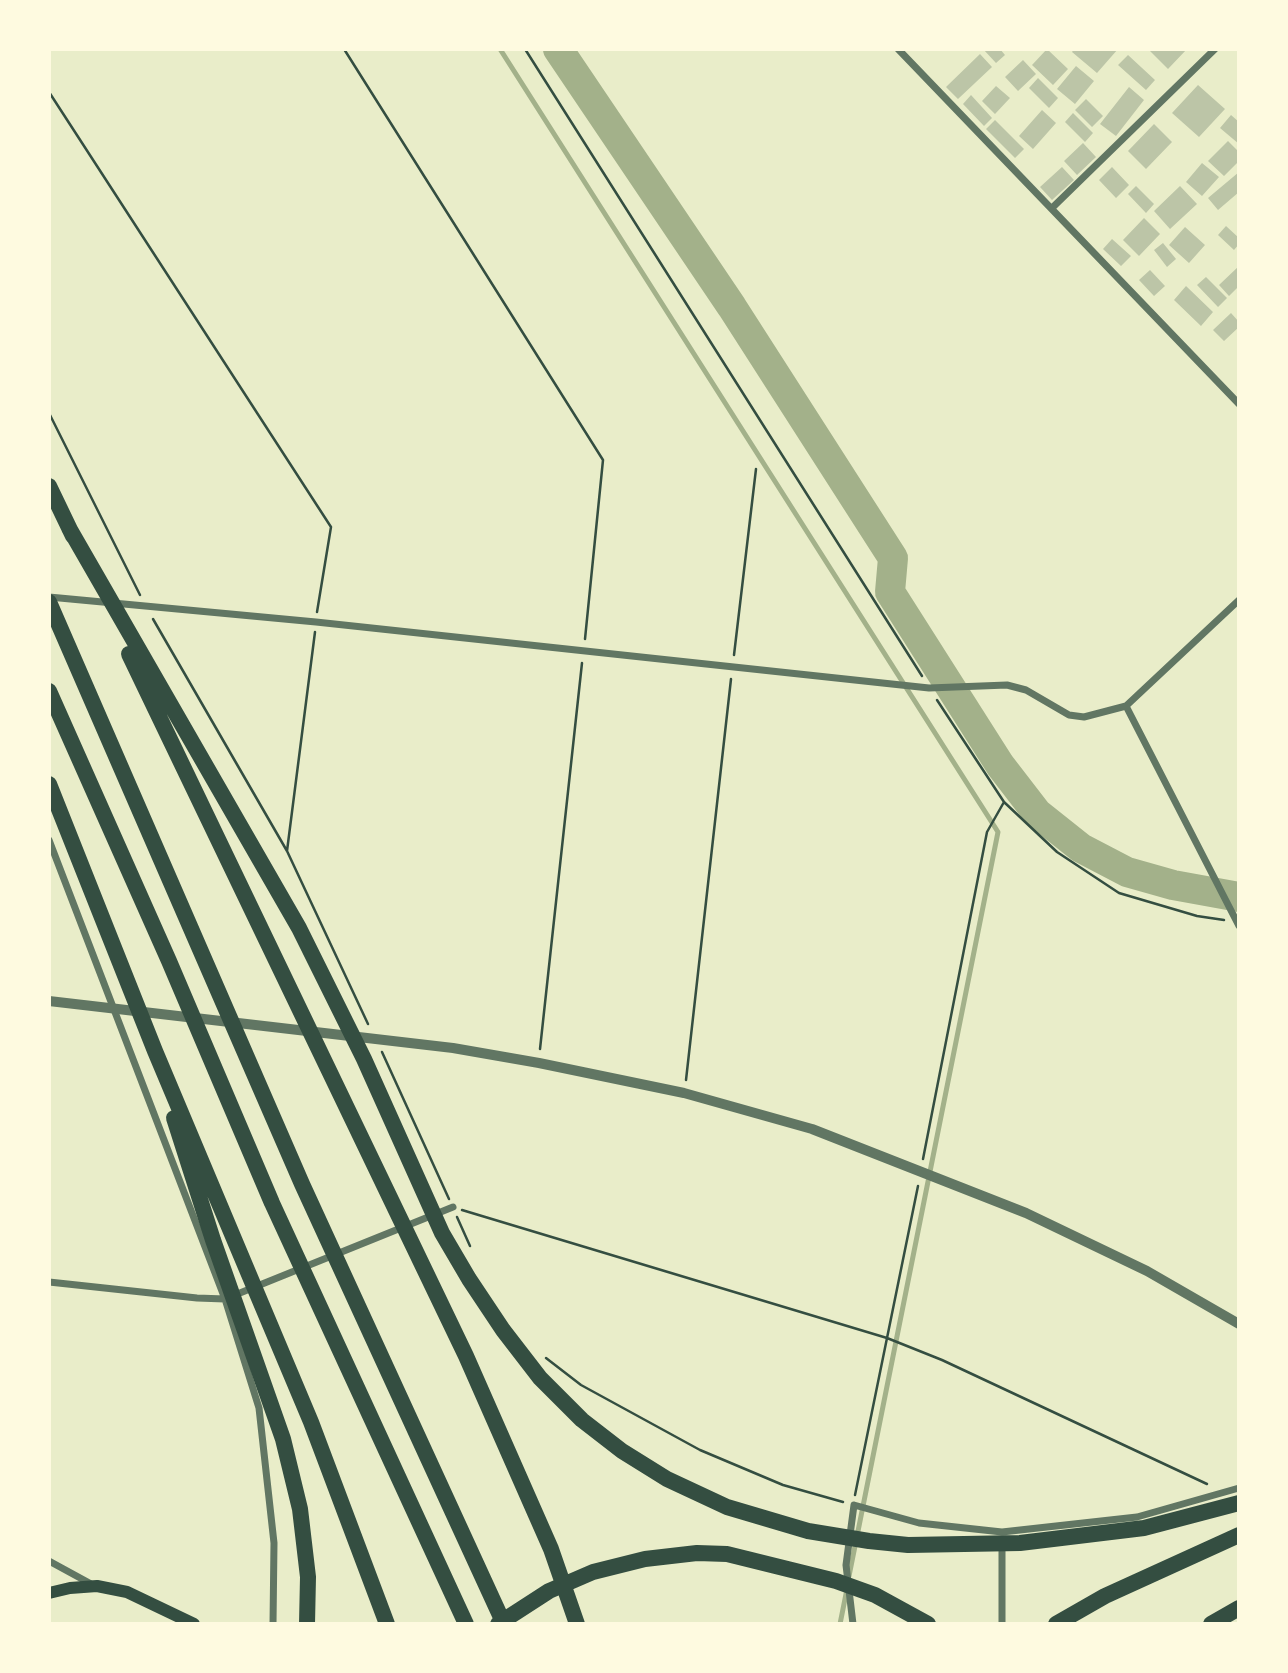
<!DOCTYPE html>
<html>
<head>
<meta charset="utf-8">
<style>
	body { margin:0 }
	#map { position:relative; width:1288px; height:1673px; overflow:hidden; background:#e9edc9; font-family:"Crimson Pro",serif }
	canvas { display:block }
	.frame { position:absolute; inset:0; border:51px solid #fefae0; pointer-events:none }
</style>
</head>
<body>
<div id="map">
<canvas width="1288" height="1673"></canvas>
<div class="frame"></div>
</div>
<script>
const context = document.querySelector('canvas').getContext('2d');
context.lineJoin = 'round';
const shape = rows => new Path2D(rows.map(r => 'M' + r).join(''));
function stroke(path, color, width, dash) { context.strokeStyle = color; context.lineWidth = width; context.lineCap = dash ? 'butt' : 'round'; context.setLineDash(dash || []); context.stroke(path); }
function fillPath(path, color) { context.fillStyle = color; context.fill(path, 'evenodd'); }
stroke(shape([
	[500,49,998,832,849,1576],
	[840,1624,847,1589]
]), '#a3b18a', 5);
stroke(shape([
	[558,49,732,307,893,558,890,592,1000,765,1037,813,1081,848,1127,872,1173,885,1239,897]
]), '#a3b18a', 30);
fillPath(shape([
	[983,49,1000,49,1005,55,996,63],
	[1047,49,1068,69,1053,85,1032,65],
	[1074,49,1118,49,1097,73,1072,52],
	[1148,49,1187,49,1168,69],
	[980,54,992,67,958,99,946,87],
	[1128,55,1155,80,1146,90,1118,65],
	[1023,60,1036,74,1018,91,1005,77],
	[1076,66,1094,81,1075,104,1057,89],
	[1038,78,1058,98,1049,108,1029,88],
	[1198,85,1225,109,1199,137,1172,113],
	[996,86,1010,98,995,114,982,101],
	[1129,87,1144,100,1116,136,1100,124],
	[971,95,992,118,984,126,963,104],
	[1086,99,1103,116,1092,127,1075,110],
	[1042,110,1056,123,1033,149,1019,136],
	[1073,113,1093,133,1085,142,1065,122],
	[1231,115,1239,122,1239,144,1220,128],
	[995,120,1024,149,1015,158,986,129],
	[1154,124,1172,142,1146,169,1128,151],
	[1228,141,1239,152,1239,161,1224,176,1208,161],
	[1083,143,1096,157,1077,175,1064,161],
	[1202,163,1219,177,1202,196,1186,182],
	[1062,167,1074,180,1052,200,1040,187],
	[1112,167,1129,185,1116,198,1099,180],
	[1239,172,1239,192,1218,210,1208,198],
	[1136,186,1154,204,1146,213,1128,194],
	[1180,186,1197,204,1170,229,1154,211],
	[1144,218,1160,234,1139,256,1123,240],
	[1226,226,1239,238,1239,244,1234,250,1218,235],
	[1185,227,1205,245,1189,263,1169,245],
	[1112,239,1131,256,1121,266,1103,249],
	[1163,243,1176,259,1167,267,1154,250],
	[1239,266,1239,286,1229,296,1219,285],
	[1150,270,1165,286,1154,296,1139,280],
	[1206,277,1227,298,1218,307,1197,285],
	[1186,286,1213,312,1201,326,1174,300],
	[1231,313,1239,322,1239,327,1224,341,1213,330]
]), '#bcc5a7');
stroke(shape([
	[344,49,603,460,585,639],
	[525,49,922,676],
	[49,92,331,527,317,612],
	[49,413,140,595],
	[153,619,287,851,368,1024],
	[734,655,756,469],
	[937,700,1004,802,1057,852,1119,893,1197,916,1224,920],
	[287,851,315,632],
	[540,1049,582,663],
	[382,1052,449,1199],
	[686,1080,731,679],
	[923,1159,987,832,1004,802],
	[462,1210,887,1338,942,1360,1207,1484],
	[457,1217,470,1246],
	[546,1358,581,1385,700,1450,783,1485,843,1502],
	[855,1495,918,1186]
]), '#344e41', 2.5);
stroke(shape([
	[898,49,1239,404],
	[1052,208,1215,49],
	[49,597,316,622,929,688,1007,685,1026,690,1069,715,1084,717,1126,706,1239,600],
	[1126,706,1239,926],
	[49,840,225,1299,259,1408,274,1543,273,1624],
	[49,1282,197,1298,225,1299,453,1207],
	[49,1561,93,1585],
	[853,1624,846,1565,854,1505,919,1523,1002,1532,1137,1517,1239,1488],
	[1002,1624,1002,1543]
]), '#617663', 7);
stroke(shape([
	[49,1001,453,1048,539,1063,684,1093,812,1129,1026,1213,1147,1271,1239,1324]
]), '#617663', 10);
stroke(shape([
	[49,1593,70,1588,97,1586,127,1592,194,1624]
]), '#344e41', 12);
stroke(shape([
	[49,486,73,536],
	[69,528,299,928,364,1059,442,1233,469,1279,503,1330,540,1378,582,1420,622,1451,667,1479,727,1507,808,1531,869,1541,908,1545,1020,1543,1144,1528,1239,1503],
	[49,602,302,1184,504,1624],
	[129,654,466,1356,551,1549,577,1624],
	[49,691,169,961,272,1203,466,1624],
	[49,784,155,1051,311,1422,387,1624],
	[174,1118,213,1240,283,1439,300,1509,308,1577,307,1624],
	[498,1624,549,1591,593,1572,645,1559,697,1553,727,1554,836,1581,875,1595,928,1624],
	[1056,1624,1105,1596,1239,1535],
	[1211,1624,1239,1608]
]), '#344e41', 16);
</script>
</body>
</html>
